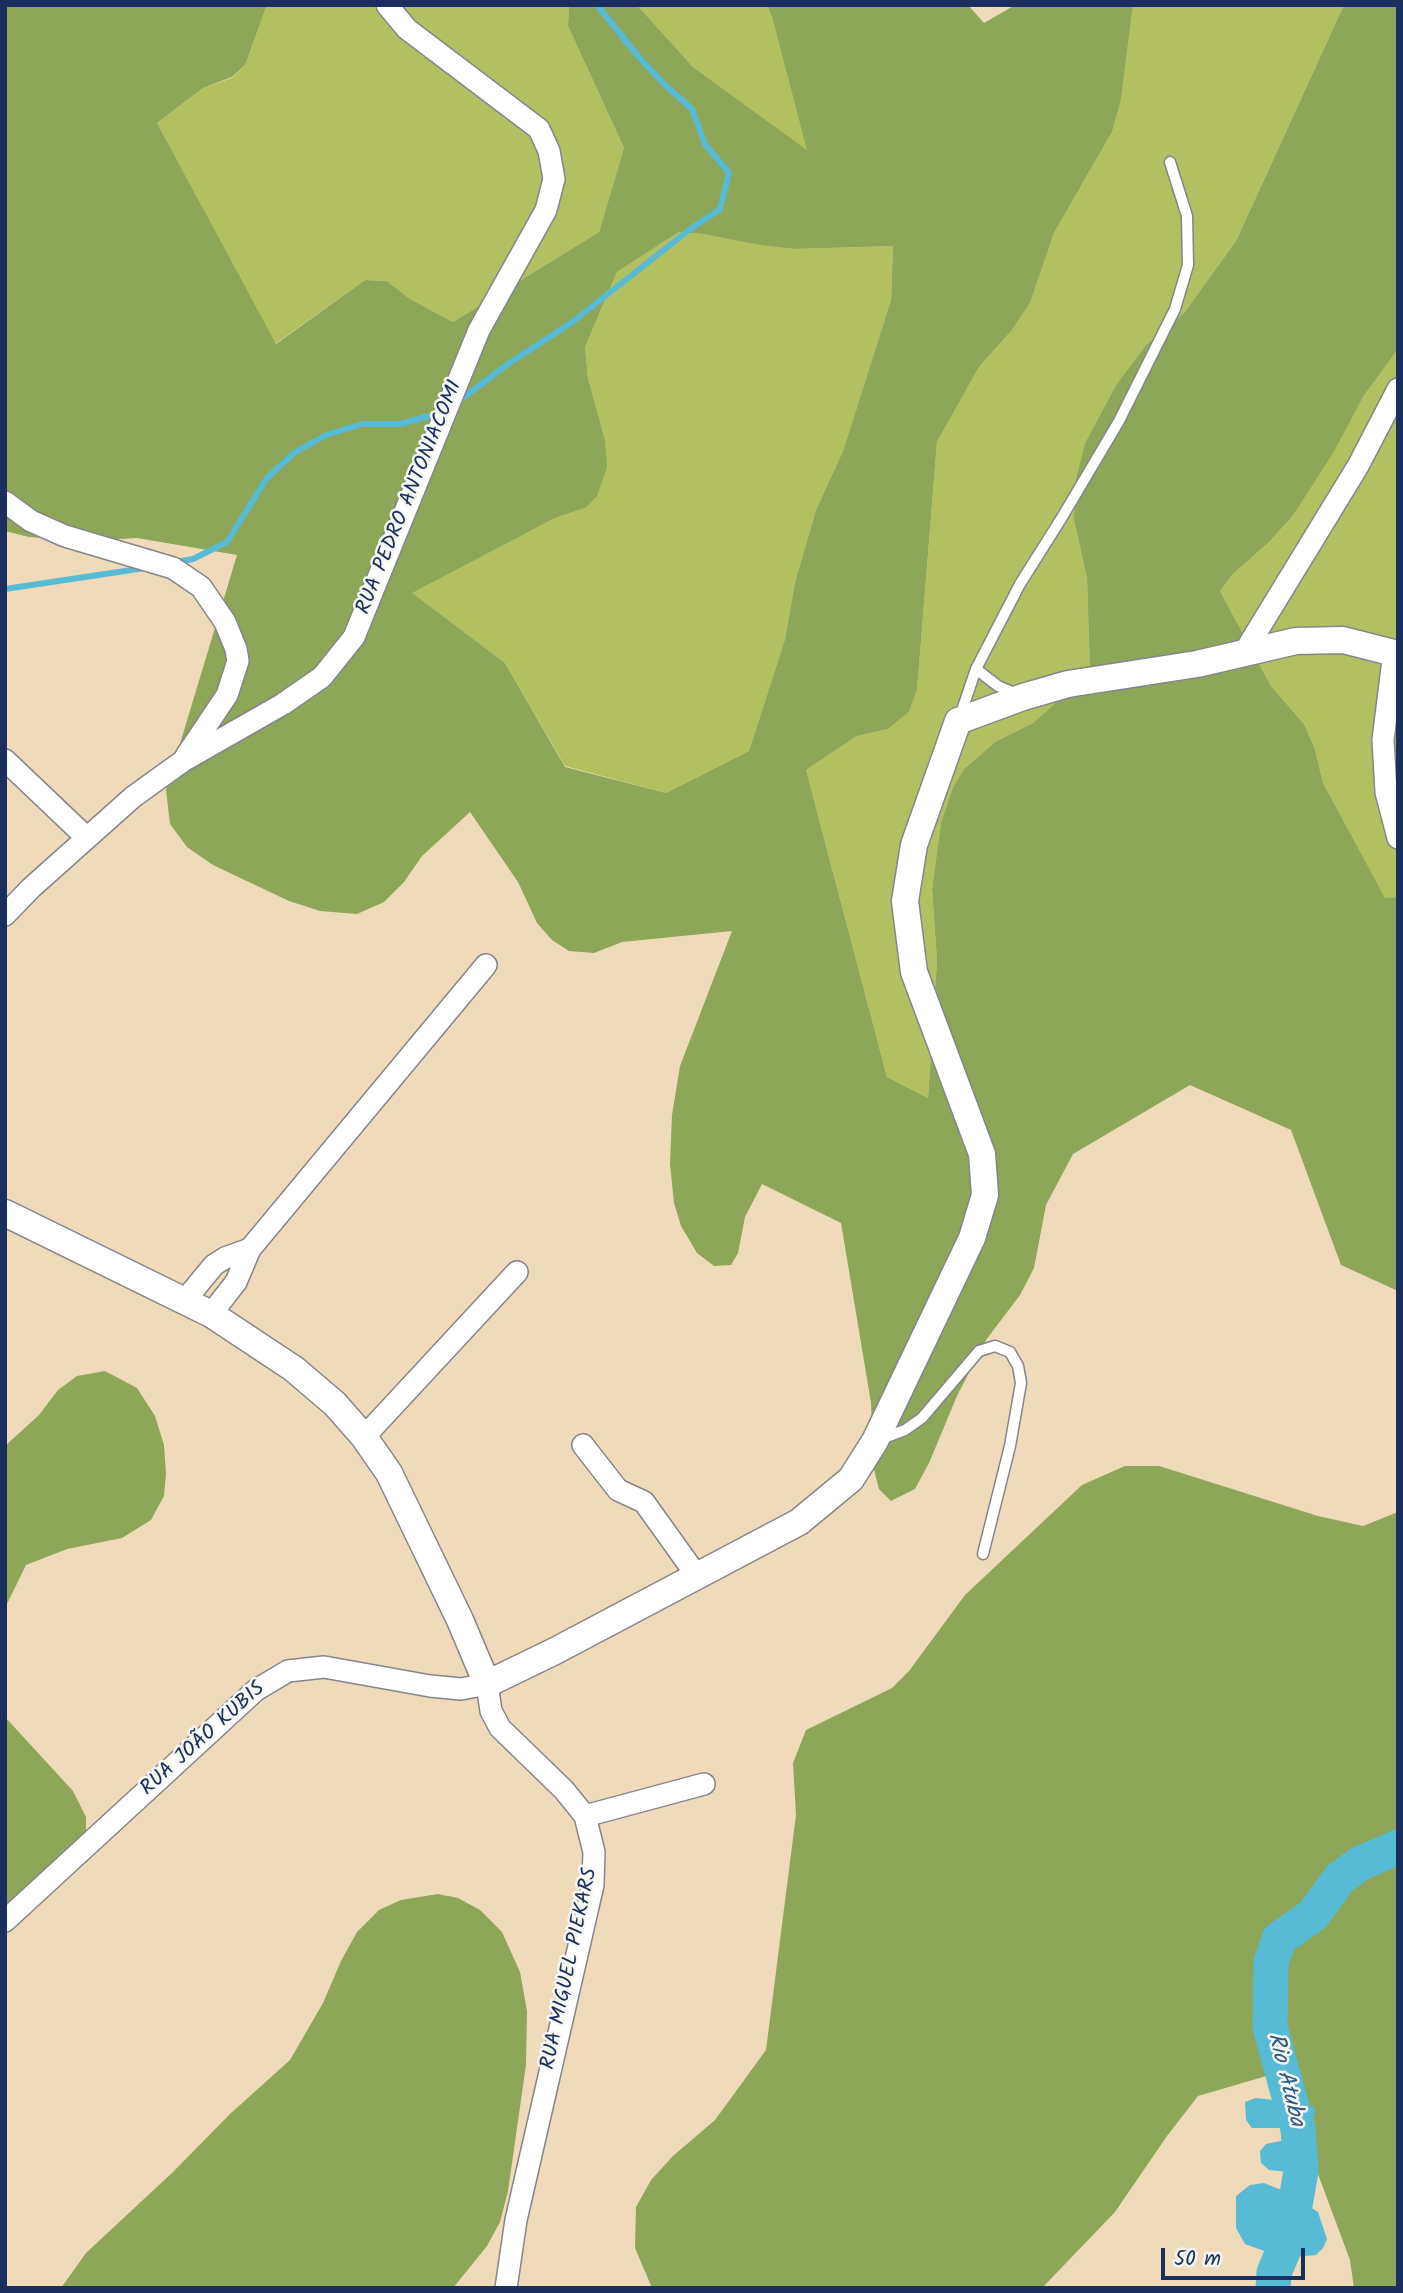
<!DOCTYPE html>
<html>
<head>
<meta charset="utf-8">
<style>
	body { margin:0 }
	#map { position:relative; width:1403px; height:2293px; overflow:hidden; background:#efdbb9; font-family:Kalam,sans-serif }
	canvas { display:block }
	.frame { position:absolute; inset:0; border:7px solid #1b2f5e; pointer-events:none }
	.scale { position:absolute; left:1161px; top:2248px; width:144px; height:32px; box-sizing:border-box; border:4px solid #1b2f5e; border-top:0; padding-left:9px; font-size:21px; line-height:24px; white-space:nowrap; color:#1b2f5e; -webkit-text-stroke:5px #f6f6f2; paint-order:stroke }
</style>
</head>
<body>
<div id="map">
<canvas width="1403" height="2293"></canvas>
<div class="frame"></div>
<div class="scale">50 m</div>
</div>
<script>
const context = document.querySelector('canvas').getContext('2d');
context.lineJoin = 'round';
function fillPath(path, color) { context.fillStyle = color; context.fill(path, 'evenodd'); }
const shape = rows => new Path2D(rows.map(r => 'M' + r).join(''));
function stroke(path, color, width, dash) { context.strokeStyle = color; context.lineWidth = width; context.lineCap = dash ? 'butt' : 'round'; context.setLineDash(dash || []); context.stroke(path); }
function write(font, color, halo, rows, align = 'center') {
  context.font = font + ' Kalam,sans-serif'; context.lineWidth = 5; context.setLineDash([]); context.textBaseline = 'middle'; context.strokeStyle = halo; context.fillStyle = color; for (const [text, x, y, turn = 0] of rows) {
    context.save(); context.translate(x, y); context.rotate((+turn || 0) * Math.PI / 180); context.textAlign = isNaN(turn) ? turn : align; if (halo) context.strokeText(text, 0, 0); context.fillText(text, 0, 0); context.restore();
  }
}
fillPath(shape([
	[267,5,569,5,568,26,624,148,599,232,453,322,410,299,387,281,365,280,275,344,157,123,203,88,232,78,245,65],
	[637,5,767,5,772,17,808,151,693,67],
	[1133,5,1344,5,1236,241,1184,313,1146,345,1116,385,1085,443,1075,482,1074,520,1087,578,1090,673,1033,723,995,742,964,769,953,787,941,823,932,889,937,961,928,1098,887,1077,806,770,857,736,888,729,909,712,917,690,937,442,979,367,1012,330,1030,303,1054,233,1112,132,1121,100],
	[679,232,703,234,795,249,893,246,891,300,843,451,816,510,795,582,785,639,749,751,666,793,565,766,505,663,411,593,555,518,585,508,605,440,588,378,585,347,617,272],
	[1398,349,1398,897,1385,899,1323,783,1315,749,1304,724,1271,686,1220,591,1234,573,1268,543,1292,517,1363,397]
]), '#b2c062');
fillPath(shape([
	[5,5,267,5,245,65,232,77,203,88,157,123,276,344,365,280,387,281,410,299,453,322,599,232,624,148,568,26,569,5,637,5,693,67,807,150,772,17,767,5,968,5,984,23,1015,5,1133,5,1121,100,1112,132,1054,233,1030,303,1012,330,979,367,937,442,917,690,909,712,888,729,857,736,806,770,887,1077,928,1098,937,961,932,889,941,823,953,787,964,769,995,742,1033,723,1090,672,1087,578,1074,520,1075,482,1085,443,1116,385,1146,345,1184,313,1236,241,1344,5,1398,5,1398,349,1363,397,1333,453,1292,517,1268,543,1234,573,1220,591,1271,686,1304,724,1315,749,1323,783,1385,898,1398,897,1398,1291,1341,1265,1291,1130,1190,1085,1073,1154,1046,1205,1034,1268,1020,1295,986,1340,957,1396,929,1463,915,1489,891,1501,879,1489,874,1470,871,1403,841,1223,762,1184,745,1217,738,1253,731,1265,714,1266,697,1253,681,1226,674,1203,670,1164,672,1115,680,1066,732,931,622,942,594,953,569,951,552,940,537,923,518,882,470,812,422,856,404,882,384,902,357,914,320,911,289,901,213,865,187,847,170,824,166,790,237,555,137,538,86,541,29,537,5,531],
	[679,232,703,234,761,245,795,249,893,246,891,300,843,451,816,510,795,582,785,639,749,751,666,793,565,767,505,663,412,593,555,518,585,508,597,496,607,467,605,440,588,378,585,347,617,272],
	[105,1371,137,1388,155,1416,164,1445,166,1474,164,1496,151,1520,122,1538,67,1549,26,1565,5,1608,5,1446,39,1415,58,1390,77,1376],
	[1125,1466,1159,1466,1318,1516,1363,1526,1398,1512,1398,2288,1354,2288,1350,2260,1280,2072,1198,2096,1167,2136,1115,2212,1042,2288,652,2288,635,2248,636,2207,651,2180,673,2156,715,2120,766,2050,796,1815,793,1763,806,1730,892,1688,909,1671,965,1595,1082,1485],
	[5,1717,73,1791,86,1817,86,1831,77,1857,5,1917],
	[438,1894,458,1898,480,1910,502,1932,520,1972,527,2011,526,2065,508,2191,500,2222,487,2246,453,2288,61,2288,86,2253,173,2172,230,2114,290,2060,323,2003,341,1961,357,1932,379,1910,401,1900]
]), '#8da658');
fillPath(shape([
	[1256,2098,1274,2100,1284,2104,1299,2102,1314,2107,1315,2115,1310,2125,1302,2128,1252,2128,1246,2120,1245,2102],
	[1286,2140,1304,2140,1314,2144,1316,2155,1313,2166,1298,2173,1269,2170,1261,2163,1260,2151,1266,2144],
	[1264,2183,1284,2191,1318,2212,1327,2239,1323,2248,1316,2255,1284,2258,1245,2244,1236,2228,1236,2196,1250,2185]
]), '#57bbd5');
stroke(shape([
	[455,404,508,364,571,323,689,230,720,209,729,173,705,144,692,109,664,84,638,56,597,5],
	[176,562,193,559,227,542,267,478,294,453,326,435,362,424,400,424,440,413],
	[5,589,145,568]
]), '#57bbd5', 6);
stroke(shape([
	[1273,2288,1274,2273,1290,2234,1301,2171,1298,2129,1270,2027,1271,1962,1279,1939,1313,1915,1339,1879,1359,1864,1398,1847]
]), '#57bbd5', 35);
const service = shape([
	[976,669,998,686,1017,694],
	[959,719,976,669,1020,584,1061,519,1119,421,1175,309,1188,265,1187,216,1170,162],
	[881,1439,905,1430,922,1418,979,1351,995,1346,1010,1352,1018,1366,1021,1383,1010,1446,983,1554]
]);
const minor = shape([
	[5,502,31,521,65,536,173,568,201,587,225,622,236,649,238,661,227,695,186,756],
	[1245,651,1358,466,1398,389],
	[1394,652,1383,740,1386,792,1398,838],
	[5,760,87,838],
	[5,915,31,888,133,797,183,761,283,704,322,677,354,637,479,330,546,210,554,179,549,151,539,129,407,29,387,5],
	[185,1300,214,1265,225,1258,250,1249],
	[211,1314,236,1282,250,1249,486,965],
	[364,1437,517,1272],
	[583,1445,618,1490,644,1502,697,1576],
	[585,1816,704,1784],
	[5,1921,256,1690,288,1671,324,1667,430,1686,461,1689,487,1684,491,1711,500,1728,564,1790,585,1816,594,1852,593,1885,516,2220,506,2288]
]);
const tertiary = shape([
	[5,1213,211,1314,294,1369,335,1404,364,1437,389,1473,460,1620,487,1684,555,1651,799,1522,851,1479,875,1441,972,1238,985,1195,982,1154,914,972,905,901,914,845,958,721,1023,697,1068,684,1197,664,1296,641,1343,640,1398,654]
]);
stroke(service, '#85858c', 13);
stroke(minor, '#85858c', 24);
stroke(tertiary, '#85858c', 29);
stroke(service, '#fff', 10);
stroke(minor, '#fff', 21);
stroke(tertiary, '#fff', 26);
write('21px', '#1b2f5e', '#f6f6f2', [
	["RUA PEDRO ANTONIACOMI",411,498,-68],
	["RUA JOÃO KUBIS",204,1740,-42],
	["RUA MIGUEL PIEKARS",571,1969,-78]
]);
write('italic 23px', '#2d5982', '#f6f6f2', [
	["Rio Atuba",1284,2080,76]
]);
</script>
</body>
</html>
